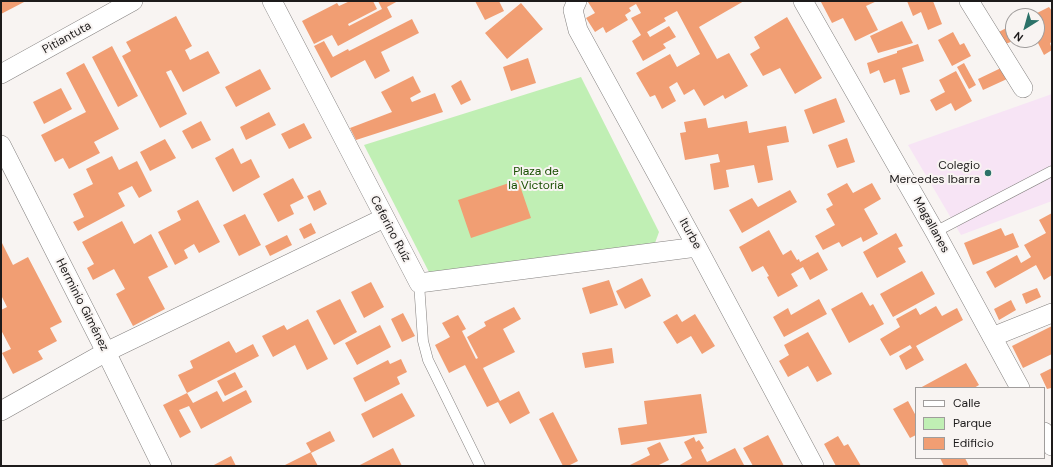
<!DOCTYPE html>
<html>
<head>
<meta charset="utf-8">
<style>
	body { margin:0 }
	#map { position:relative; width:1053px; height:467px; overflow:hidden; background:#f8f4f2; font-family:"DM Sans",sans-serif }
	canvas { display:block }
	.frame { position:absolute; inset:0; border:2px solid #1d1b1b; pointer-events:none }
	.legend { position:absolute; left:915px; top:387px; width:130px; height:72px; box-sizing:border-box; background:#f8f4f2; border:1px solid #a09d9c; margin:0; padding:5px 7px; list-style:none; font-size:12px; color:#1d1b1b }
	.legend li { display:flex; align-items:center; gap:8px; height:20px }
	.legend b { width:20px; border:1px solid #a09d9c }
	.north { position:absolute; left:1005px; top:8px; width:40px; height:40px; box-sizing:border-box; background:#f8f4f2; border:1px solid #a09d9c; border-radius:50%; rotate:217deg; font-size:11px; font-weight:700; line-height:16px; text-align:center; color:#1d1b1b }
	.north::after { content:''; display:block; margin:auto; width:14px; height:18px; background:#2c7269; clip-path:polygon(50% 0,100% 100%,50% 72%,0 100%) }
</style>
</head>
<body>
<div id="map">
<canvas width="1053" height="467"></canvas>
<div class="frame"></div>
<ul class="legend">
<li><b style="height:5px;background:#fff"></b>Calle</li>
<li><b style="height:11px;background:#c0efb4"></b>Parque</li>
<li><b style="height:11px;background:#f19e73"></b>Edificio</li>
</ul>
<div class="north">N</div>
</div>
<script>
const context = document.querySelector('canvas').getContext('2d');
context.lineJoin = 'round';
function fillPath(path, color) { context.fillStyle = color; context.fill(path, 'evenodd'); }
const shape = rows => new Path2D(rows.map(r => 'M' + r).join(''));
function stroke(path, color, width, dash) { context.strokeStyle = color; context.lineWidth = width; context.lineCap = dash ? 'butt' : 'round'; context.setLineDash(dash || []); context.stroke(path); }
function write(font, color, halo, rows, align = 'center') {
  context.font = font + ' "DM Sans",sans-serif'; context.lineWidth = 4; context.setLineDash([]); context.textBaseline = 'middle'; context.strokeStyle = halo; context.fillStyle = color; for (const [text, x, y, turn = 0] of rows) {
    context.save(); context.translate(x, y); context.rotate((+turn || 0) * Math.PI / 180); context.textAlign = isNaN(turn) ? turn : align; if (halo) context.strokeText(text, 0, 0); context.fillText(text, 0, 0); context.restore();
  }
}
fillPath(shape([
	[1052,94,1052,201,961,235,908,145]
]), '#f7e4f5');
fillPath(shape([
	[581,77,659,232,655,243,431,276,364,145]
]), '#c0efb4');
fillPath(shape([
	[1,1,26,1,1,14],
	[350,1,373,1,377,9,348,24,349,26,382,9,378,1,398,1,387,7,392,17,338,46,332,35,314,44,302,21,337,3,339,6],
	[475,1,499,1,504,11,485,20],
	[590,1,744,1,699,27,717,59,729,53,748,86,725,99,723,95,704,106,694,89,684,95,677,82,669,87,676,101,662,109,655,95,650,97,636,73,670,54,677,67,700,54,677,11,664,18,666,21,647,32,650,37,669,26,676,37,663,44,666,48,643,61,632,41,641,35,631,18,641,13,636,4,629,8,631,11,625,15,628,20,606,33,603,27,595,32,586,18,595,13,588,2],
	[823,1,877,1,866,6,878,30,855,41,843,18,832,23,821,2],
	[907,1,933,1,942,24,928,30,921,12,913,16],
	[521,3,543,29,507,59,485,33],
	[1049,7,1052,11,1052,42,1050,43,1052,50,1044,55,1037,41,1037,16,1031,16],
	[176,16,192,46,185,50,190,60,208,51,220,73,183,92,171,70,166,72,187,114,160,128,122,56,131,51,126,42],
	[787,17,822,78,795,94,780,68,763,76,750,54,760,48,754,37],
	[412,19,419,33,381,52,390,71,375,79,365,60,331,78,314,46,324,41,333,57,348,49,349,51],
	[902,21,913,43,878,53,870,36],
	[1010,26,1013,32,1013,41,1003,45,997,33],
	[953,32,960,45,964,43,971,56,952,66,938,40],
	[918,44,924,61,902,68,910,92,900,95,895,79,884,83,879,70,870,74,867,63,897,53,897,51],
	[112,46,138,96,118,107,92,57],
	[528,58,536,83,511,91,503,67],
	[84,63,119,129,94,142,100,153,69,169,63,158,55,162,41,135,86,112,66,73],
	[964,63,976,85,969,89,957,67],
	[1001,68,1007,79,983,90,978,79],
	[260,69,271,89,236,107,225,87],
	[956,71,972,101,955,111,951,103,936,111,930,100,945,92,939,80],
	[413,76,421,92,410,98,412,102,435,93,443,112,356,140,350,128,392,112,381,92],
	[461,80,471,100,461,105,451,86],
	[61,88,72,109,44,124,33,102],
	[836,98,845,122,813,134,804,110],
	[269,112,276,125,246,140,240,127],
	[706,118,708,128,747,121,749,133,786,126,789,142,767,146,773,180,758,183,754,165,726,170,729,187,714,190,710,164,720,162,718,154,685,160,680,133,686,132,684,122],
	[201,121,211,140,192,149,182,131],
	[304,123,312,138,289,149,281,134],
	[847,138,855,162,837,168,828,145],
	[165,139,176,158,150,171,140,152],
	[233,148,241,164,251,159,260,177,233,192,215,158],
	[112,156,119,170,137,161,152,191,139,198,132,186,118,193,125,206,78,231,73,222,84,217,73,194,93,184,86,169],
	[293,178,304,198,290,205,294,214,278,222,263,194],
	[518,180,531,218,471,238,458,200],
	[847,183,853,193,872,183,881,199,864,209,878,234,863,242,861,237,842,247,839,242,823,250,815,236,835,225,826,209,833,205,827,194],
	[320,190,327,204,314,211,307,196],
	[790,190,797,202,742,233,729,210,752,198,758,207],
	[198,200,220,242,199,253,194,244,184,250,188,258,175,265,158,232,181,220,177,211],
	[1052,213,1052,240,1051,241,1052,244,1052,275,1044,280,1036,265,995,288,986,272,1017,255,1021,263,1031,257,1024,245,1046,233,1039,220],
	[245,214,261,245,239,256,223,225],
	[122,221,134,244,151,234,168,267,148,277,165,309,133,326,116,294,125,289,114,269,93,280,87,268,94,264,82,242],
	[311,223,316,233,304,239,299,229],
	[1001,228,1005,236,1013,233,1019,247,973,265,964,243],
	[769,230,783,255,791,250,797,260,799,259,800,262,818,252,828,270,810,280,803,267,791,274,798,286,778,297,767,277,769,276,763,266,752,272,739,247],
	[896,233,903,246,898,248,906,262,877,278,863,252],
	[287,235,292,245,270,256,265,246],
	[2,243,13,265,28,257,62,322,50,328,57,341,38,351,43,359,13,374,2,353,11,349,1,330,1,310,7,307,1,295,1,244],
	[922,271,935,294,893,317,880,294],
	[642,278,651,296,625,309,616,291],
	[609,280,618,305,590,314,582,288],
	[371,282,384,307,364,318,351,292],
	[1037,288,1041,297,1026,304,1022,294],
	[862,292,870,306,873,304,884,324,849,343,831,309],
	[340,299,357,332,334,345,316,311],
	[819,299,827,314,784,337,773,317,788,308,791,315],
	[1011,300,1016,310,999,320,994,309],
	[936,306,942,316,957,308,963,320,916,346,924,360,906,370,899,356,912,348,910,345,890,356,880,339,900,327,896,319,916,308,920,315],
	[514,307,521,319,503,329,515,352,483,368,500,401,519,391,530,413,510,424,498,402,487,407,465,365,449,373,435,345,450,337,442,323,458,315,466,329,462,331,476,359,478,358,467,337,486,326,484,322],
	[403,313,415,336,402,342,391,319],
	[677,314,682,322,695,314,715,346,702,354,691,336,677,344,663,322],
	[308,319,328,359,307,370,295,345,273,357,262,336,284,325,287,330],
	[380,325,391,347,357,365,345,343],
	[1052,326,1052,354,1023,368,1012,346],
	[808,332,832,374,817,382,808,366,788,377,779,361,789,355,784,345],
	[229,341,236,353,253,344,259,356,187,393,193,403,217,391,223,402,246,390,252,402,201,429,189,406,179,410,191,432,180,438,163,405,187,393,178,375,193,368,190,361],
	[612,348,614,363,585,368,582,353],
	[401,359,407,372,397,377,400,384,365,402,353,378,388,360,390,364],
	[966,363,979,385,974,388,920,388],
	[1052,368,1052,391,1051,388,1047,389,1040,374],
	[235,372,243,387,225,396,217,381],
	[402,393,415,416,373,438,361,414],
	[701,394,707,433,621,445,618,428,647,424,644,401],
	[908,401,916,416,916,435,910,438,893,409],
	[553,412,578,461,568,466,563,466,539,419],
	[330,431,335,441,311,453,318,466,283,466,311,452,306,443],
	[768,435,784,466,753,466,743,448],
	[838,436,844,446,848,444,861,466,836,466,824,444],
	[694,437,696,442,699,440,704,448,701,450,707,462,735,448,744,465,678,466,692,458,684,442],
	[660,442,669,460,657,466,628,466,650,455,647,448],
	[393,448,402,466,358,466],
	[231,456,236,466,212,466],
	[940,458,965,458,969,466,944,466]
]), '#f19e73');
const service = shape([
	[935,232,1052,171],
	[419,283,423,341,428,360,480,466]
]);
const minor = shape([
	[272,1,419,283,697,247],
	[577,1,573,10,578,30,697,247,814,466],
	[803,1,935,232,1020,388],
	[969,1,1023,88],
	[1,74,133,1],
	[1,145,106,352,162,466],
	[992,337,1052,313],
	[1,411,106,352,384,218],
	[1044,432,1052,446]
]);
stroke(service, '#858280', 11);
stroke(minor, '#858280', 20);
stroke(service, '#fff', 10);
stroke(minor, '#fff', 19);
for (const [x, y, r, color] of [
	[988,173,4,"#2c7269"]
]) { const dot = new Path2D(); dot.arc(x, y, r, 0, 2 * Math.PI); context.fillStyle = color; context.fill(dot); stroke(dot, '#f8f4f2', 1.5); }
write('12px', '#1d1b1b', '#f8f4f2', [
	["Pitiantuta",67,38,-29],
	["Magallanes",931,225,61],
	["Ceferino Ruíz",390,229,62],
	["Iturbe",690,234,61],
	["Herminio Giménez",82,305,63]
]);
write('12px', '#1d1b1b', '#f8f4f2', [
	["Colegio",980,166],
	["Mercedes Ibarra",980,180]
], 'right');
write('12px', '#194e02', '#f8f4f2', [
	["Plaza de",536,172],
	["la Victoria",536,186]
]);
</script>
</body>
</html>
